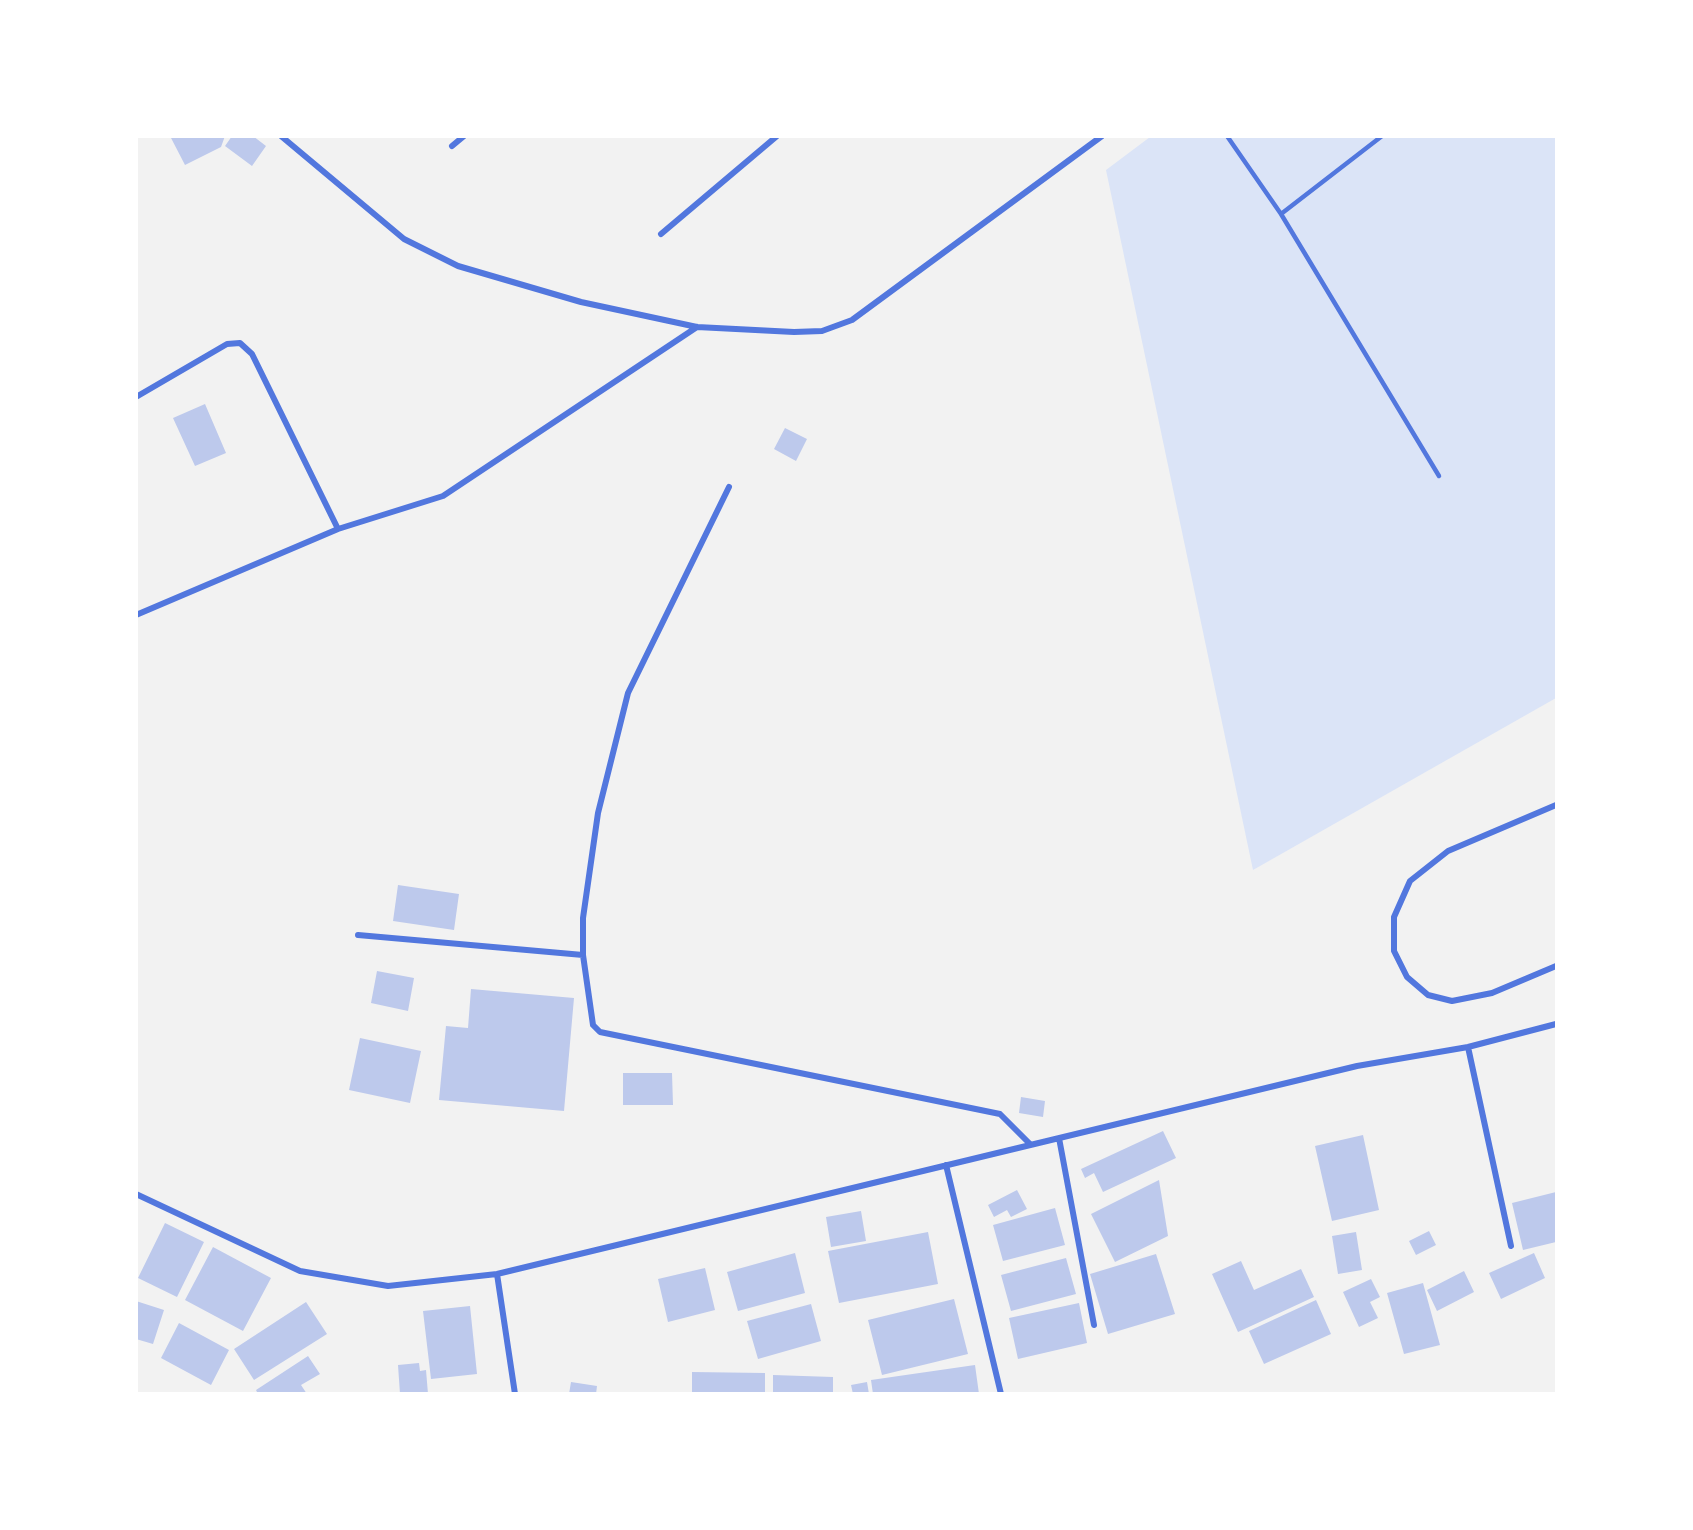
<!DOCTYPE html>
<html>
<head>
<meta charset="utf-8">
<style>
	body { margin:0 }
	#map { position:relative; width:1693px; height:1530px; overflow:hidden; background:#f2f2f2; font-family:"Exo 2",sans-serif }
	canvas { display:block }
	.frame { position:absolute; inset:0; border:138px solid #fff; pointer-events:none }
</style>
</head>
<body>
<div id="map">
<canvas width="1693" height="1530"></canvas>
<div class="frame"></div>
</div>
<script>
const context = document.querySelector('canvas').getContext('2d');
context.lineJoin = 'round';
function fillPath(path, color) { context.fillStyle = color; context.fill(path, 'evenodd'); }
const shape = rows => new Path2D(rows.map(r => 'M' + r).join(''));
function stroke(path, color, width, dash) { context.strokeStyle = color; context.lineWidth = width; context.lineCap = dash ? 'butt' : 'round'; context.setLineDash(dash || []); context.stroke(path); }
fillPath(shape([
	[1150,137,1556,137,1556,698,1253,870,1106,170]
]), '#dbe4f7');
fillPath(shape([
	[170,136,225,136,221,147,185,165],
	[232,136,253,136,266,146,252,166,225,146],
	[205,404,226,453,195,466,173,418],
	[785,428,807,439,796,461,774,449],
	[398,885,459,894,454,930,393,921],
	[377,971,414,978,408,1011,371,1003],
	[471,989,574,998,564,1111,439,1100,446,1026,468,1028],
	[360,1038,421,1051,410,1103,349,1090],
	[623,1073,672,1073,673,1105,623,1105],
	[1021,1097,1045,1101,1043,1117,1019,1113],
	[1163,1131,1176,1158,1103,1192,1094,1173,1085,1178,1081,1169],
	[1363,1135,1379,1210,1332,1221,1315,1146],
	[1159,1180,1168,1236,1115,1262,1091,1214],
	[1017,1190,1027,1209,1011,1217,1007,1210,994,1217,988,1205],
	[1556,1192,1556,1242,1523,1250,1512,1203],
	[1055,1208,1065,1245,1003,1261,993,1225],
	[861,1211,866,1241,831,1247,826,1217],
	[165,1223,204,1242,177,1297,138,1278],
	[1429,1231,1436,1245,1416,1255,1409,1241],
	[928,1232,938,1284,839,1303,828,1251],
	[1356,1232,1362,1270,1338,1274,1332,1236],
	[213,1247,271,1278,243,1331,185,1300],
	[795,1253,805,1293,738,1311,727,1272],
	[1534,1253,1545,1278,1501,1299,1489,1273],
	[1156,1254,1175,1314,1108,1334,1090,1274],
	[1066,1258,1076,1294,1011,1311,1001,1275],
	[1241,1261,1254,1290,1301,1269,1314,1297,1238,1332,1212,1274],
	[705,1268,715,1310,668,1322,658,1279],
	[1464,1271,1474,1292,1437,1311,1427,1290],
	[1371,1279,1380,1297,1370,1302,1378,1318,1359,1327,1343,1292],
	[1423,1283,1440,1345,1404,1354,1387,1293],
	[954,1299,968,1354,882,1375,868,1320],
	[1316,1300,1331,1334,1264,1364,1249,1331],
	[136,1301,164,1310,153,1344,136,1339],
	[306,1302,327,1334,254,1380,234,1349],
	[1079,1303,1087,1343,1018,1359,1009,1318],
	[811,1304,821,1341,758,1359,747,1321],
	[470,1306,477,1374,431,1379,423,1311],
	[179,1323,229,1350,211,1385,161,1358],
	[308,1356,320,1374,301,1385,307,1394,258,1394,256,1390],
	[419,1363,420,1371,426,1370,428,1394,400,1394,398,1365],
	[975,1365,979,1394,873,1394,871,1380],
	[692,1372,765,1373,765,1394,692,1394],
	[773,1375,833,1377,833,1394,773,1394],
	[571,1382,597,1386,596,1394,569,1394],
	[867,1382,869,1394,853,1394,851,1385]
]), '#bdc9ec');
stroke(shape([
	[1227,136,1281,214],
	[1382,136,1281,214,1439,476]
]), '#5277de', 4.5);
stroke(shape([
	[281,136,404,239,458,266,581,302,697,327,794,332,822,331,852,320,1102,136],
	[452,146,464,136],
	[661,234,777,136],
	[136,397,227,344,240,343,252,354,338,529],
	[729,487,628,693,598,813,583,918,583,955,593,1025,600,1032,1000,1114,1030,1144],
	[136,615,338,529,443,496,697,327],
	[1556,805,1448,851,1410,881,1394,917,1394,951,1407,977,1428,995,1452,1001,1492,993,1556,966],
	[358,935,583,955],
	[1468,1047,1511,1246],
	[1059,1138,1094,1325],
	[946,1165,1001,1394],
	[136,1194,300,1271,388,1286,497,1274,1357,1066,1468,1047,1556,1024],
	[497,1274,515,1394]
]), '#5277de', 6);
</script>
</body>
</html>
